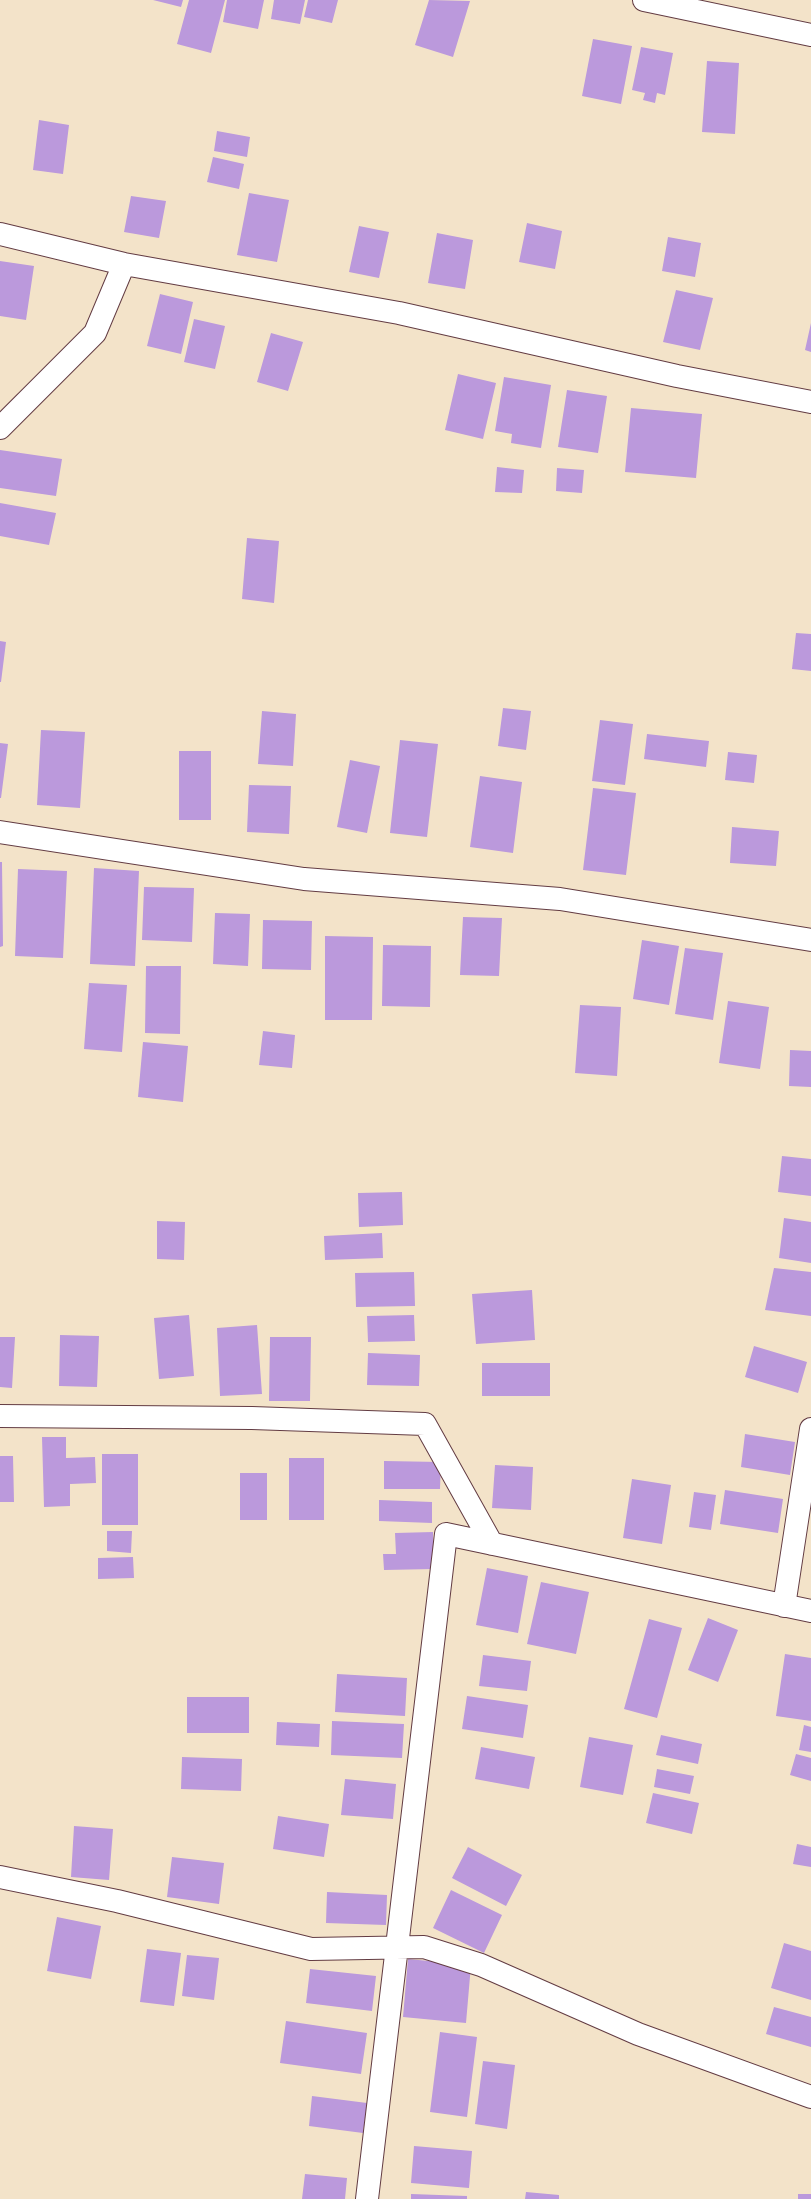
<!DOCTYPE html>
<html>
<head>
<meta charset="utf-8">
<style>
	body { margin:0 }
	canvas { display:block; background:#f3e3c9 }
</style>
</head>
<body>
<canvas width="811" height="2199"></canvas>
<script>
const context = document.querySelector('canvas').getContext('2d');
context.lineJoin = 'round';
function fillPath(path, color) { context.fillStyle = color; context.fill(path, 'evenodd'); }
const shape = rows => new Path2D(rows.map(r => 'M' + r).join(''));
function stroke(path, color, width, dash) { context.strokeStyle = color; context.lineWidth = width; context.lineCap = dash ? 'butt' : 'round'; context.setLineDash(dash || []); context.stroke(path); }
fillPath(shape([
	[153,0,183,0,181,7],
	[189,0,225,0,211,53,177,44],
	[227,0,264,0,258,29,223,22],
	[274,0,305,0,300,24,271,19],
	[308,0,338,0,332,23,304,17],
	[429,0,470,1,453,57,415,45],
	[593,39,632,46,621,104,582,96],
	[641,47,673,53,665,95,657,93,655,103,643,100,645,93,632,90],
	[707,61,739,63,735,134,702,132],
	[39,120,69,125,63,174,33,170],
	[217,131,250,137,247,157,214,151],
	[213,157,244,164,239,189,207,182],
	[249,193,289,200,277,262,237,255],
	[131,196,166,201,159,238,124,232],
	[527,223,562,231,555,269,519,262],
	[359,226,389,232,379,278,349,272],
	[437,233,473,240,465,289,428,283],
	[668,237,701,243,695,277,662,271],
	[0,261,34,266,26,320,0,316],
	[676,290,713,298,700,350,663,342],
	[160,294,193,302,181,354,147,346],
	[194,319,225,326,215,369,184,362],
	[811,323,811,352,805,350],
	[271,333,303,342,288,391,257,382],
	[458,374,496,383,483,439,445,430],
	[504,377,551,385,541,448,511,443,512,434,495,431],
	[567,390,607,396,598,453,558,447],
	[631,408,702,414,696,478,625,472],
	[0,450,62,459,56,496,0,488],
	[497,467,524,470,522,493,495,492],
	[557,468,584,470,582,493,556,491],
	[0,503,56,513,49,545,0,536],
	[247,538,279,541,274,603,242,599],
	[796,633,811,634,811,671,792,669],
	[0,641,6,642,1,682,0,682],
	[503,708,531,711,526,750,498,746],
	[262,711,296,714,293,766,258,764],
	[600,720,633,724,625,785,592,781],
	[41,730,85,732,80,808,37,805],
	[647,734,709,741,706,767,644,759],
	[400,740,438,744,427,837,390,833],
	[0,743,8,744,1,798,0,798],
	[179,751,211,751,211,820,179,820],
	[728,752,757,755,754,783,725,780],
	[350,760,380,766,367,833,337,827],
	[480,776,522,782,513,853,470,847],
	[249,785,291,786,289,834,247,832],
	[593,788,636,793,626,875,583,870],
	[732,827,779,831,776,866,730,863],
	[0,862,2,862,3,946,0,947],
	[94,868,139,871,135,966,90,964],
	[18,869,67,871,63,958,15,956],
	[144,887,194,888,192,942,142,940],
	[215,913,250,914,248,966,213,964],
	[463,917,502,918,499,976,460,975],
	[263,920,312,921,311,970,262,969],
	[325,936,373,937,372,1020,325,1020],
	[642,940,679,946,669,1005,633,999],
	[383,945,431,946,430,1007,382,1006],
	[685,948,723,953,713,1020,675,1014],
	[146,966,181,966,180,1034,145,1033],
	[89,983,127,985,122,1052,84,1049],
	[728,1001,769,1007,760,1069,719,1063],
	[580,1005,621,1007,617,1076,575,1073],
	[263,1031,295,1035,292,1068,259,1065],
	[143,1042,188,1046,183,1102,138,1097],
	[790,1050,811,1051,811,1087,789,1086],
	[782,1156,811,1159,811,1196,778,1192],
	[402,1192,403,1225,359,1227,358,1193],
	[784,1218,811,1222,811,1263,779,1258],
	[157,1221,185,1222,184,1260,157,1259],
	[382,1233,383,1258,325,1260,324,1236],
	[774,1268,811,1272,811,1316,765,1310],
	[414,1272,415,1306,356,1307,355,1273],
	[532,1290,535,1340,476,1344,472,1294],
	[189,1315,194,1376,159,1379,154,1318],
	[414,1315,415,1341,368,1342,367,1316],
	[257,1325,262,1394,220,1396,217,1328],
	[60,1335,99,1336,97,1387,59,1386],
	[0,1337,15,1337,12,1388,0,1387],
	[270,1337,311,1337,310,1401,269,1401],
	[754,1346,807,1362,798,1393,745,1377],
	[368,1353,420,1355,419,1386,367,1385],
	[482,1363,550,1363,550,1396,482,1396],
	[745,1434,795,1442,790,1475,741,1467],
	[42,1437,66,1437,66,1458,95,1457,96,1483,70,1484,70,1506,44,1507],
	[102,1454,138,1454,138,1525,102,1525],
	[0,1456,13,1456,14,1502,0,1502],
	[289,1458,324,1458,324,1520,289,1520],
	[384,1461,441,1462,440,1489,384,1489],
	[495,1465,533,1467,531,1510,492,1508],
	[240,1473,267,1473,267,1520,240,1520],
	[632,1479,671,1485,662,1544,623,1538],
	[725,1490,783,1499,778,1533,720,1524],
	[694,1492,716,1495,711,1530,689,1527],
	[379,1500,432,1502,432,1523,379,1521],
	[107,1531,132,1531,131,1553,107,1551],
	[433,1532,434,1569,384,1570,383,1554,396,1554,395,1533],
	[133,1557,134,1578,98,1579,98,1558],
	[487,1568,528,1576,518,1633,476,1625],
	[541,1582,589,1592,576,1654,527,1644],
	[708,1618,738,1630,718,1682,688,1670],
	[649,1619,682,1628,657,1718,624,1709],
	[785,1654,811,1658,811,1721,776,1716],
	[483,1655,531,1661,527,1691,479,1686],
	[337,1674,407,1678,405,1716,335,1712],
	[467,1696,528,1705,523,1738,462,1729],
	[187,1697,249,1697,249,1733,187,1733],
	[332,1721,404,1724,402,1758,331,1755],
	[277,1722,320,1724,319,1747,276,1745],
	[804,1725,811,1727,811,1752,799,1750],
	[661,1735,702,1744,698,1764,656,1755],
	[589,1737,633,1745,623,1795,580,1787],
	[481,1747,535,1757,529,1789,475,1779],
	[796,1754,811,1758,811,1781,790,1775],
	[182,1757,242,1759,241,1791,181,1789],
	[657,1769,694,1776,690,1794,654,1787],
	[345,1779,396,1784,393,1819,341,1815],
	[653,1793,699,1803,692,1834,646,1823],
	[278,1816,329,1824,324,1857,273,1849],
	[74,1826,113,1829,109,1880,71,1877],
	[797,1844,811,1847,811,1867,793,1864],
	[468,1847,522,1875,506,1906,452,1878],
	[172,1857,224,1863,219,1904,167,1897],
	[451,1890,502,1915,484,1953,433,1928],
	[327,1892,387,1895,386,1925,326,1923],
	[57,1917,101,1926,91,1979,47,1971],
	[784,1943,811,1951,811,2000,771,1988],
	[147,1949,181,1953,174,2006,140,2002],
	[187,1955,219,1958,214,2000,182,1996],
	[408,1959,471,1965,466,2023,403,2017],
	[310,1969,376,1976,372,2011,306,2003],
	[774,2007,811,2017,811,2047,766,2034],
	[286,2021,367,2033,361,2074,280,2063],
	[440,2032,477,2037,467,2117,430,2112],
	[483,2061,515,2065,507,2129,475,2124],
	[312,2096,367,2103,363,2133,309,2126],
	[414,2146,472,2151,469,2188,411,2183],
	[305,2174,347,2178,345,2199,302,2199],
	[526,2192,559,2195,559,2199,525,2199],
	[411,2194,467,2196,467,2199,411,2199],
	[798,2194,811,2194,811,2199,798,2199]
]), '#bb99dc');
const minor = shape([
	[644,0,811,35],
	[0,234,124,264,399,313,677,376,811,402],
	[0,428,95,333,124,264],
	[0,832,304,879,560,899,811,940],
	[0,1416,252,1418,425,1424,492,1544],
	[784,1606,811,1429],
	[0,1877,117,1901,311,1949,424,1947,481,1965,638,2034,811,2097],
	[367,2199,446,1534,811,1611]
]);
stroke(minor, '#633c43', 24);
stroke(minor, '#fff', 22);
</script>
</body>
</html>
